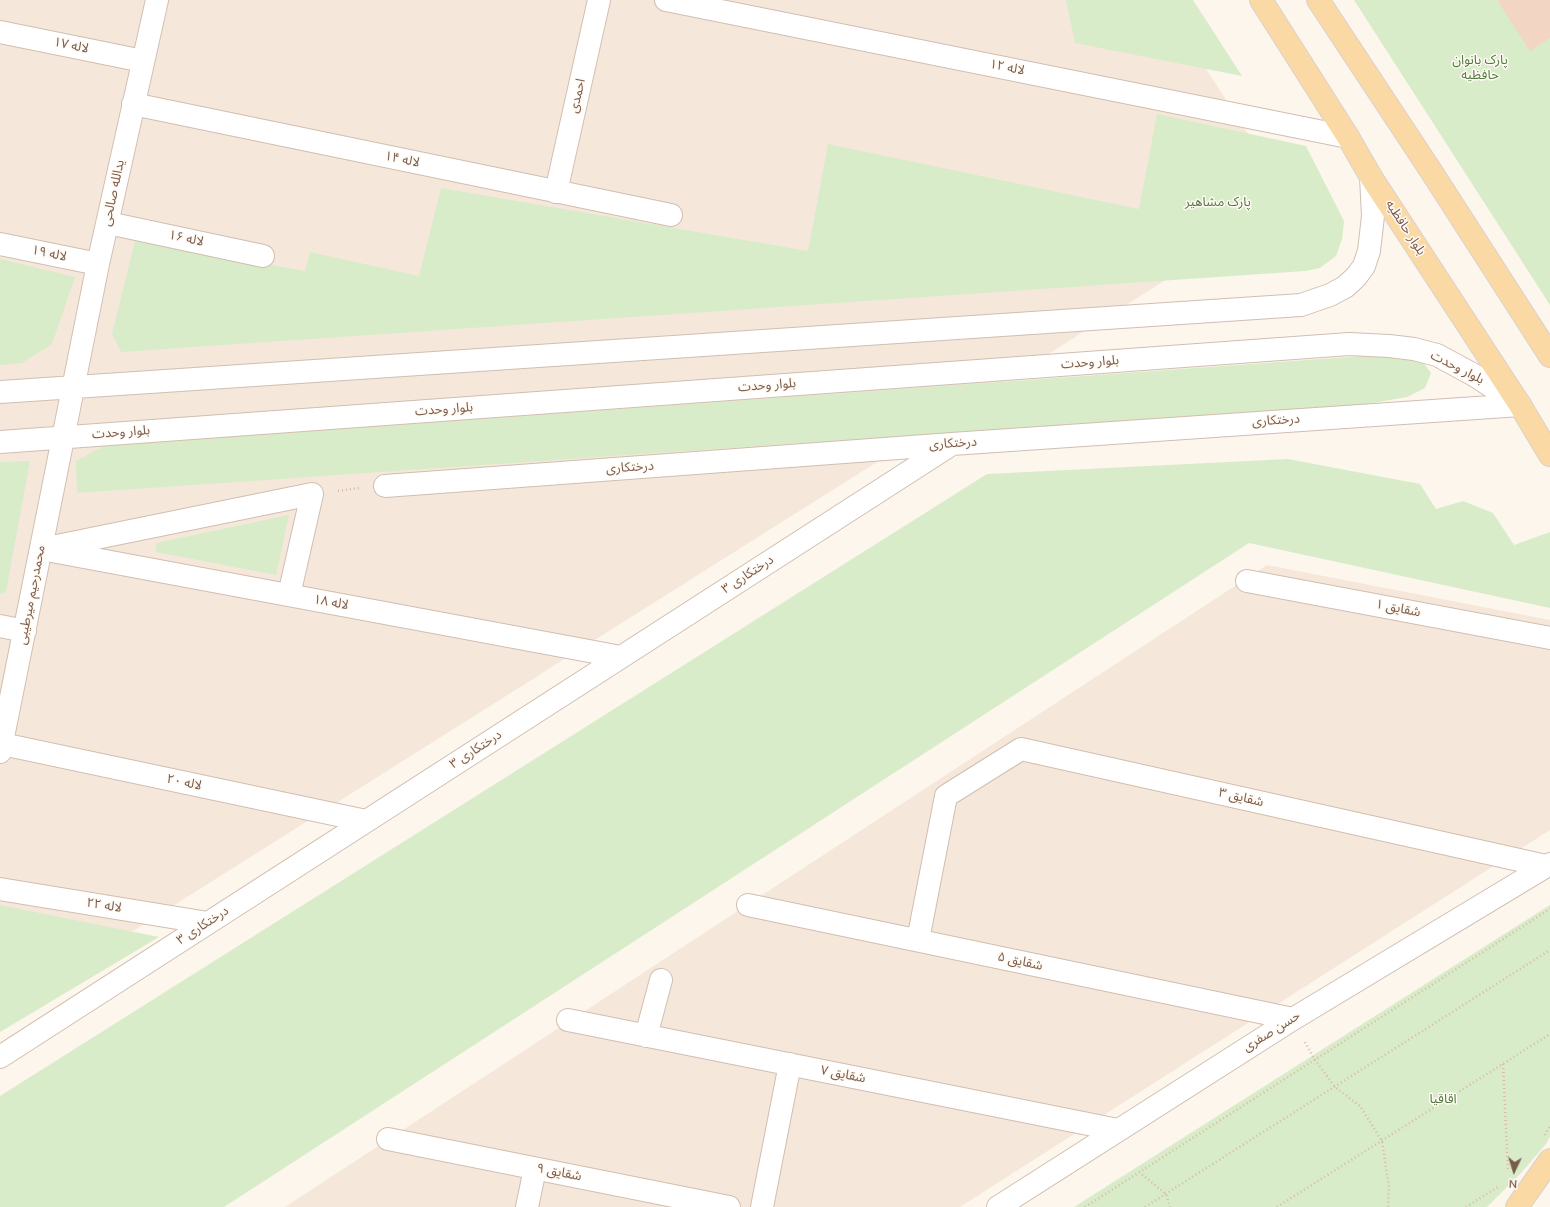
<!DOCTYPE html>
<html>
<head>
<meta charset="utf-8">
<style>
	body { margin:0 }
	#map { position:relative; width:1550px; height:1207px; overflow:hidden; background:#fdf6ec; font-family:"Nunito Sans",sans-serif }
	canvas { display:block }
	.north { position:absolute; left:1494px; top:1151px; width:40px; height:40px; -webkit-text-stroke:3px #fffaf3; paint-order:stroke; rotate:184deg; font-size:11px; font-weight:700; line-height:16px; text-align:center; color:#7a5c4d }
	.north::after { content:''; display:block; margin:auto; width:14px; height:18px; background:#7a5c4d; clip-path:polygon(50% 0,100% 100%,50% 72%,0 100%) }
</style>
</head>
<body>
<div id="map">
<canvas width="1550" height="1207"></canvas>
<div class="north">N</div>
</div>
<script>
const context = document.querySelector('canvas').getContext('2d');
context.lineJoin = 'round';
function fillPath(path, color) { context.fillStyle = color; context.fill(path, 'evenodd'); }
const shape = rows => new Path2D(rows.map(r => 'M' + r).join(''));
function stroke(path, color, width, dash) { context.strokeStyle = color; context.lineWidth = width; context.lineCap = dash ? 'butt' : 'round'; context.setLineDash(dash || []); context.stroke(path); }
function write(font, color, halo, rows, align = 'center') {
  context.font = font + ' "Nunito Sans","Noto Sans Arabic",sans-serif'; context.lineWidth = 3; context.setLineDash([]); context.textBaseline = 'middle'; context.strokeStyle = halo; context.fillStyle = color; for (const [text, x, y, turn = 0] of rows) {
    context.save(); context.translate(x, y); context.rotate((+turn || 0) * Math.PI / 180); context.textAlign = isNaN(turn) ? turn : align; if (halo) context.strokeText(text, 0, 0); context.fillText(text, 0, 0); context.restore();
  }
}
fillPath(shape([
	[0,0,1162,0,1291,201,0,1015],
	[1267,565,1550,620,1550,830,960,1207,285,1207]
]), '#f5e8da');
fillPath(shape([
	[1066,0,1193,0,1242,76,1075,43],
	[1354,0,1550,0,1550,305],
	[1157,114,1306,146,1344,221,1342,239,1336,256,1320,268,1305,271,121,352,112,334,135,241,305,271,310,252,419,276,441,188,808,251,828,144,1139,209],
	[0,259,75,277,52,344,22,363,0,365],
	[1362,356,1390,357,1422,361,1431,373,1425,388,1407,397,1367,404,77,493,76,461,104,446],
	[1288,459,1420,484,1436,509,1463,501,1493,513,1514,545,1550,532,1550,608,1249,543,224,1207,0,1207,0,1096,987,474],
	[30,461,6,592,0,594,0,462],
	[289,515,276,575,156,552,156,543],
	[0,905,159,937,0,1032],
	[1550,905,1550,1137,1546,1144,1521,1173,1487,1207,1074,1207]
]), '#d8ecc9');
fillPath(shape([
	[1497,0,1550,0,1550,38,1530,51]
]), '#f3d5c3');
const minor = shape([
	[666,0,1348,137],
	[0,32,143,61],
	[133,104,671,215],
	[556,192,599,0],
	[108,223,263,256],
	[0,244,98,264],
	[0,392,1301,305,1330,295,1345,287,1356,277,1364,266,1369,251,1373,216,1371,177],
	[0,442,1349,344,1389,346,1414,349,1437,355,1474,375,1520,405],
	[385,486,952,444,1520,405],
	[52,547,312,494,289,595],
	[41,549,621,657],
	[1247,581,1550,638],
	[0,626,25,631],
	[2,744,366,821],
	[0,752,98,264,157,0],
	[0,889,208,923],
	[748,905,1293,1019],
	[918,940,946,796,1021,749,1546,866],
	[568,1020,1118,1130],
	[646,1036,661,980],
	[0,1057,949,446],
	[388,1139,729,1207],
	[527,1207,535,1169],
	[762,1207,790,1064],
	[998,1207,1293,1019,1550,864]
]);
const major = shape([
	[1261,0,1348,137,1371,177,1520,405,1550,455],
	[1318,0,1431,171,1550,356],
	[1517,1207,1550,1160]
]);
stroke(minor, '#d1beb0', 24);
stroke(major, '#dad1cd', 24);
stroke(shape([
	[338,491,359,488],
	[1305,1042,1315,1060,1335,1087,1360,1106,1382,1141,1389,1188,1388,1207],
	[1503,1064,1508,1172],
	[1545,1135,1550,1126],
	[1139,1172,1166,1194,1170,1207],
	[1085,1207,1550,909],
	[1145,1207,1550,950],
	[1277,1207,1550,1034],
	[1466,1207,1498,1187]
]), '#d9b8a5', 2.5, [1, 3]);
stroke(minor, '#fff', 22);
stroke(major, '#fbd9a5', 22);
write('13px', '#7a5c4d', '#fffaf3', [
	["لاله ۱۷",71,46,12],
	["لاله ۱۲",1007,68,11],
	["احمدی",578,96,-77],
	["لاله ۱۴",402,160,12],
	["یدالله صالحی",114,193,-78],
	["بلوار حافظیه",1405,228,57],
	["لاله ۱۶",186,239,12],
	["لاله ۱۹",49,254,12],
	["بلوار وحدت",1090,363,-4],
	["بلوار وحدت",1457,368,27],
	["بلوار وحدت",767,386,-4],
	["بلوار وحدت",444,410,-4],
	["درختکاری",1276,421,-4],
	["بلوار وحدت",121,433,-4],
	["درختکاری",953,444,-4],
	["درختکاری",630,468,-4],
	["درختکاری ۳",748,575,-33],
	["محمدرحیم میرطیبی",32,595,-79],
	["لاله ۱۸",331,603,10],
	["شقایق ۱",1398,609,11],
	["درختکاری ۳",476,750,-33],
	["لاله ۲۰",184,783,12],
	["شقایق ۳",1241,798,13],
	["لاله ۲۲",104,906,9],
	["درختکاری ۳",203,926,-33],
	["شقایق ۵",1020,962,12],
	["حسن صفری",1272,1032,-32],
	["شقایق ۷",843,1075,11],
	["شقایق ۹",559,1173,11]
]);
write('13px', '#537a41', '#fffaf3', [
	["پارک بانوان",1480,61],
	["حافظیه",1480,76],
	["پارک مشاهیر",1218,203],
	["اقاقیا",1443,1100]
]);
</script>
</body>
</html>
